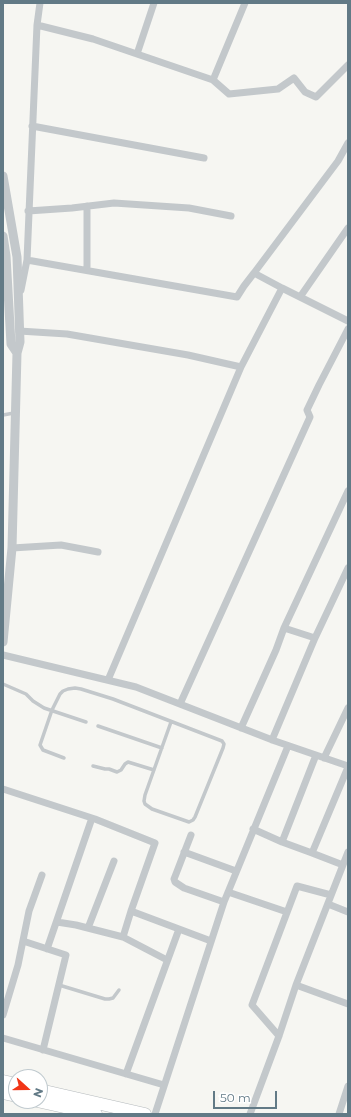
<!DOCTYPE html>
<html>
<head>
<meta charset="utf-8">
<style>
	body { margin:0 }
	#map { position:relative; width:351px; height:1117px; overflow:hidden; background:#f6f6f2; font-family:Montserrat,sans-serif }
	canvas { display:block }
	.frame { position:absolute; inset:0; border:4px solid #627a86; pointer-events:none }
	.north { position:absolute; left:8px; top:1069px; width:40px; height:40px; box-sizing:border-box; background:#fff; border:1px solid #c0cacf; border-radius:50%; rotate:111deg; font-size:11px; font-weight:700; line-height:16px; text-align:center; color:#627a86 }
	.north::after { content:''; display:block; margin:auto; width:14px; height:18px; background:#f13517; clip-path:polygon(50% 0,100% 100%,50% 72%,0 100%) }
	.scale { position:absolute; left:213px; top:1091px; width:64px; height:18px; box-sizing:border-box; border:2px solid #627a86; border-top:0; padding-left:5px; font-size:12px; line-height:14px; white-space:nowrap; color:#627a86; -webkit-text-stroke:3px #fff; paint-order:stroke }
</style>
</head>
<body>
<div id="map">
<canvas width="351" height="1117"></canvas>
<div class="frame"></div>
<div class="north">N</div>
<div class="scale">50 m</div>
</div>
<script>
const context = document.querySelector('canvas').getContext('2d');
context.lineJoin = 'round';
const shape = rows => new Path2D(rows.map(r => 'M' + r).join(''));
function stroke(path, color, width, dash) { context.strokeStyle = color; context.lineWidth = width; context.lineCap = dash ? 'butt' : 'round'; context.setLineDash(dash || []); context.stroke(path); }
const primary = shape([
	[3,1081,16,1084],
	[40,1090,145,1114],
	[3,1093,16,1096],
	[37,1101,96,1114]
]);
stroke(primary, '#b6bbbe', 13);
stroke(shape([
	[3,415,14,413],
	[3,684,26,694,33,701,44,708,86,722],
	[98,726,162,748],
	[64,758,43,750,40,745,52,710,60,694,63,691,68,689,75,688,81,689,113,699,222,741,224,744,223,748,195,817,193,820,189,822,152,809,145,804,144,801,145,795,171,722],
	[93,766,105,769,109,769,117,772,121,770,125,764,128,762,154,770],
	[59,985,105,999,109,999,113,998,119,990]
]), '#c3c8cb', 3.5);
stroke(shape([
	[37,25,93,39,213,80,229,94,278,89,294,78,305,92,316,97,348,65],
	[137,54,154,3],
	[213,80,245,3],
	[32,126,204,158],
	[28,211,72,208,114,203,189,208,231,216],
	[27,260,237,297,244,286,254,273,282,288],
	[87,270,87,206],
	[254,273,338,161,348,143],
	[21,290,27,260,37,25,40,3],
	[300,297,348,228],
	[19,331,67,334,188,355,241,367],
	[12,548,61,545,98,552],
	[284,628,348,491],
	[315,638,348,568],
	[3,655,136,687,275,741,348,766],
	[108,680,241,367,282,288,348,321],
	[180,704,310,417,307,410,319,385,348,329],
	[241,728,276,650,284,628,315,638,272,740],
	[324,758,348,708],
	[3,789,95,819,155,843,131,911,123,937,167,960],
	[253,829,282,842],
	[191,835,176,874,174,879,175,882,184,888,224,902],
	[184,852,236,871],
	[348,852,296,985,348,1004],
	[312,853,282,842,316,755],
	[343,865,312,853,348,767],
	[228,892,287,912],
	[328,904,348,912],
	[131,911,211,941],
	[57,922,76,925,123,937],
	[88,928,114,861],
	[23,941,66,955,43,1050],
	[47,949,92,818],
	[3,1015,18,965,29,911,42,875],
	[279,1036,252,1005,297,886,331,895],
	[3,1038,164,1085],
	[126,1074,179,929],
	[155,1114,224,902,288,746],
	[250,1114,279,1036,296,985],
	[339,1114,348,1086]
]), '#c3c8cb', 7);
stroke(shape([
	[3,176,17,257,20,342,17,353,12,548,3,642],
	[3,236,6,256,11,344,17,353]
]), '#c3c8cb', 9);
stroke(primary, '#fff', 12);
</script>
</body>
</html>
